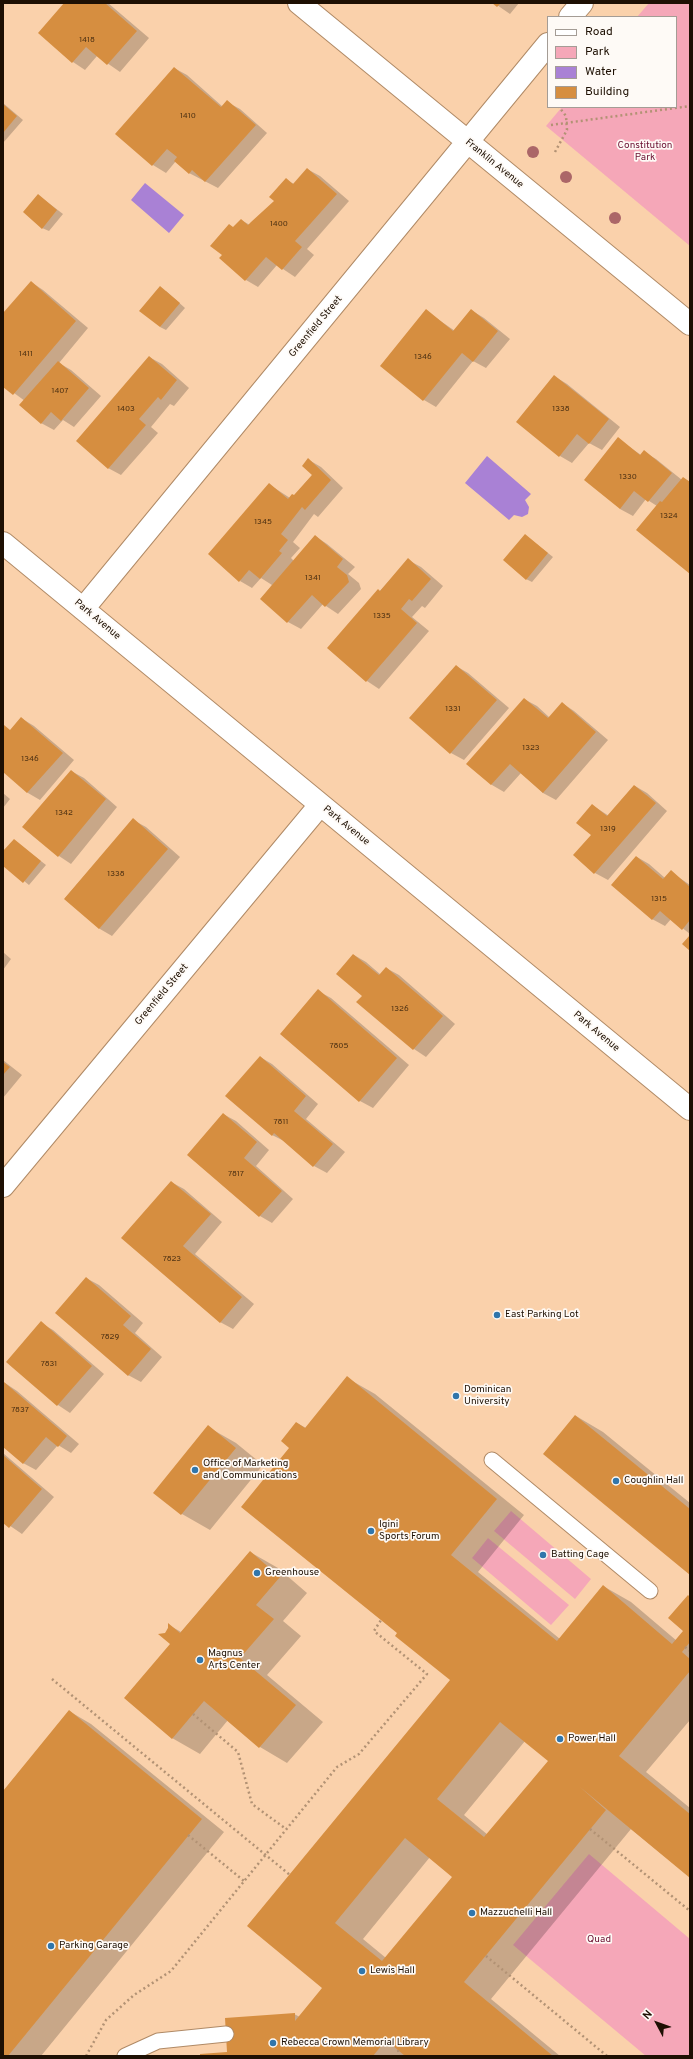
<!DOCTYPE html>
<html>
<head>
<meta charset="utf-8">
<style>
	body { margin:0 }
	#map { position:relative; width:693px; height:2059px; overflow:hidden; background:#fad1ab; font-family:Overpass,sans-serif }
	canvas { display:block }
	.frame { position:absolute; inset:0; border:4px solid #1e1003; pointer-events:none }
	.legend { position:absolute; left:547px; top:16px; width:130px; height:92px; box-sizing:border-box; background:#fefaf6; border:1px solid #a49c95; margin:0; padding:5px 7px; list-style:none; font-size:12px; color:#1e1003 }
	.legend li { display:flex; align-items:center; gap:8px; height:20px }
	.legend b { width:20px; border:1px solid #a49c95 }
	.north { position:absolute; left:637px; top:2003px; width:40px; height:40px; -webkit-text-stroke:3px #fefaf6; paint-order:stroke; rotate:311deg; font-size:11px; font-weight:700; line-height:16px; text-align:center; color:#1e1003 }
	.north::after { content:''; display:block; margin:auto; width:14px; height:18px; background:#1e1003; clip-path:polygon(50% 0,100% 100%,50% 72%,0 100%) }
</style>
</head>
<body>
<div id="map">
<canvas width="693" height="2059"></canvas>
<div class="frame"></div>
<ul class="legend">
<li><b style="height:5px;background:#fff"></b>Road</li>
<li><b style="height:11px;background:#f5a7b8"></b>Park</li>
<li><b style="height:11px;background:#a981d5"></b>Water</li>
<li><b style="height:11px;background:#d68e40"></b>Building</li>
</ul>
<div class="north">N</div>
</div>
<script>
const context = document.querySelector('canvas').getContext('2d');
context.lineJoin = 'round';
function fillPath(path, color) { context.fillStyle = color; context.fill(path, 'evenodd'); }
const shape = rows => new Path2D(rows.map(r => 'M' + r).join(''));
function stroke(path, color, width, dash) { context.strokeStyle = color; context.lineWidth = width; context.lineCap = dash ? 'butt' : 'round'; context.setLineDash(dash || []); context.stroke(path); }
function write(font, color, halo, rows, align = 'center') {
  context.font = font + ' Overpass,sans-serif'; context.lineWidth = 3.5; context.setLineDash([]); context.textBaseline = 'middle'; context.strokeStyle = halo; context.fillStyle = color; for (const [text, x, y, turn = 0] of rows) {
    context.save(); context.translate(x, y); context.rotate((+turn || 0) * Math.PI / 180); context.textAlign = isNaN(turn) ? turn : align; if (halo) context.strokeText(text, 0, 0); context.fillText(text, 0, 0); context.restore();
  }
}
fillPath(shape([
	[649,3,690,3,690,246,546,126,562,107,676,107,676,17,637,17],
	[511,1511,591,1579,575,1599,494,1531],
	[488,1538,569,1605,551,1625,472,1558],
	[589,1854,690,1939,690,2054,688,2056,646,2056,513,1945]
]), '#f5a7b8');
fillPath(shape([
	[145,183,184,215,169,233,131,200],
	[487,456,531,494,525,500,529,507,528,514,522,517,514,515,509,520,465,483]
]), '#a981d5');
fillPath(shape([
	[65,3,108,3,149,38,120,72,97,56,85,70,73,62,39,33],
	[494,3,519,3,510,14],
	[174,68,187,75,223,107,227,102,240,109,267,133,218,188,189,173,176,161,166,173,153,165,117,134],
	[3,103,23,120,3,143],
	[307,169,320,176,349,201,307,249,314,255,295,277,277,265,258,287,246,280,234,228,241,220,250,225,275,201,286,180,294,184],
	[38,195,63,214,49,231,42,228],
	[31,282,43,290,88,328,59,363,71,370,101,396,74,427,63,420,54,430,41,423,25,401,3,385,3,314],
	[166,291,185,308,166,330,160,327],
	[471,310,484,318,510,339,486,368,473,361,436,407,424,400,426,311,455,331],
	[149,357,162,364,189,388,174,406,170,404,151,427,158,433,121,475,108,468],
	[554,376,567,384,620,427,602,450,589,443,572,463,560,456,518,422],
	[618,439,641,455,644,452,656,459,682,480,683,478,690,482,690,572,657,506,646,499,633,516,620,509],
	[309,460,321,467,343,488,318,517,314,514,293,542,300,548,291,558,294,561,315,536,327,544,355,567,348,574,359,583,361,589,338,614,323,604,301,629,288,622,261,599,272,585,261,578,252,588,240,581,270,485,290,498,294,496,313,474],
	[525,535,553,557,532,582,526,579],
	[408,560,421,567,443,586,425,608,422,606,412,617,429,631,379,689,367,681,328,648],
	[456,666,468,673,509,708,464,760,451,753,411,718],
	[524,699,537,706,550,718,562,703,574,711,608,740,556,800,543,793,521,773,504,792,492,785,468,764],
	[21,718,34,726,74,760,40,800,28,793,3,771,3,728,11,731],
	[71,771,84,778,117,807,71,864,59,856,24,826],
	[635,786,647,793,667,811,608,880,595,873,592,835,592,805,609,816],
	[3,793,10,799,3,808],
	[133,820,146,827,180,857,112,936,100,929,65,898],
	[14,840,46,865,29,885,3,864,3,853],
	[637,857,649,864,665,878,671,872,690,885,690,934,671,919,665,926,652,919],
	[3,952,11,959,3,970],
	[354,955,366,962,381,975,386,968,399,975,455,1024,426,1057,414,1049,358,1002,363,996],
	[318,991,331,998,409,1065,373,1108,360,1101,281,1034],
	[260,1057,272,1064,318,1104,306,1119,345,1152,327,1173,314,1166,286,1142,272,1135,227,1096],
	[3,1060,22,1075,3,1098],
	[223,1114,236,1121,269,1150,256,1166,293,1199,272,1223,260,1216,188,1155],
	[171,1182,184,1189,222,1222,195,1254,254,1304,233,1329,220,1322,123,1238],
	[86,1278,99,1285,143,1323,135,1333,162,1357,141,1382,128,1375],
	[41,1323,53,1330,104,1374,70,1413,58,1405,7,1362],
	[347,1378,375,1394,524,1515,478,1572,560,1639,603,1586,631,1602,677,1641,685,1631,690,1597,690,1720,646,1772,690,1808,690,1877,631,1829,491,1999,560,2056,201,2056,228,2053,294,2014,300,2017,323,1988,249,1926,451,1680,399,1633,291,1448,297,1423,306,1428],
	[525,1741,549,1761,488,1835,464,1815],
	[430,1857,454,1877,386,1958,363,1939],
	[5,1383,17,1391,79,1444,71,1453,58,1445,36,1470,23,1463,3,1446,3,1385],
	[576,1416,603,1432,690,1503,690,1573],
	[208,1427,236,1443,263,1465,210,1530,182,1514,155,1492],
	[3,1453,54,1497,22,1534,3,1521],
	[250,1552,278,1568,307,1593,283,1621,301,1636,267,1675,323,1722,287,1763,260,1747,228,1720,200,1754,172,1738,172,1644,166,1634,169,1625,181,1632],
	[69,1711,91,1724,224,1832,41,2056,3,2056,3,1792]
]), '#0003');
fillPath(shape([
	[64,3,105,3,137,31,107,65,86,47,72,63,38,33],
	[492,3,501,3,497,7],
	[174,67,221,107,227,100,256,125,205,182,192,170,189,174,174,161,177,157,167,149,152,166,115,134],
	[3,104,17,116,3,133],
	[307,168,337,194,295,241,302,247,282,270,266,257,245,281,219,258,222,255,210,246,229,224,233,227,241,219,248,225,251,222,274,201,269,197,286,178,293,184],
	[38,194,57,210,42,229,23,212],
	[31,281,76,321,13,395,3,387,3,313],
	[160,286,180,303,160,327,139,311],
	[426,309,453,331,471,309,498,331,473,362,462,353,423,401,380,366],
	[149,356,177,380,161,400,158,397,139,419,146,425,108,469,76,441],
	[58,361,89,388,61,421,51,412,41,424,19,405],
	[554,375,609,419,589,444,577,434,559,457,516,422],
	[618,437,640,455,644,450,672,473,648,502,634,491,620,509,584,480],
	[308,458,331,480,305,510,302,507,281,534,288,540,279,551,282,553,260,579,249,570,239,582,208,554,269,483,288,499,292,494,294,495,312,475,302,466],
	[683,477,690,482,690,574,636,530,660,501,662,502],
	[525,534,548,553,526,580,503,560],
	[315,535,343,559,337,567,347,575,349,582,325,607,312,595,287,623,260,599],
	[408,558,431,579,412,601,409,599,401,609,417,623,366,682,327,648,378,589,380,591],
	[456,665,497,700,450,754,409,718],
	[524,698,548,718,562,702,596,732,543,793,510,764,491,785,466,764],
	[21,717,63,753,27,793,3,772,3,727,4,725,10,730],
	[71,770,106,799,58,857,22,827],
	[634,785,656,803,594,874,573,855,591,835,576,823,592,804,607,816],
	[133,818,168,849,99,929,64,899],
	[14,839,41,861,23,883,3,866,3,851],
	[636,856,663,879,671,870,690,887,690,920,682,930,660,911,652,920,611,885],
	[690,935,690,951,682,944],
	[353,954,379,975,386,967,443,1016,413,1050,356,1002,362,996,336,974],
	[318,989,397,1058,359,1102,280,1034],
	[260,1056,306,1096,294,1111,333,1144,313,1167,274,1133,272,1136,225,1096],
	[3,1062,10,1067,3,1075],
	[223,1113,257,1142,244,1158,282,1191,259,1217,187,1155],
	[171,1181,211,1214,183,1246,242,1297,220,1323,121,1238],
	[86,1277,131,1316,123,1325,151,1349,128,1376,55,1313],
	[41,1321,92,1366,57,1406,6,1362],
	[347,1376,497,1499,451,1555,557,1641,603,1585,672,1644,683,1631,668,1618,688,1595,690,1597,690,1642,682,1652,690,1659,690,1671,619,1756,690,1814,690,1878,580,1787,606,1810,464,1982,553,2056,405,2056,386,2040,373,2056,200,2056,200,2054,227,2052,225,2018,295,2013,295,2021,322,1988,247,1926,450,1680,395,1636,397,1633,241,1507,289,1448,281,1441,296,1422,305,1428],
	[500,1722,548,1761,484,1837,437,1799],
	[405,1838,452,1877,382,1961,335,1923],
	[4,1382,67,1436,58,1447,46,1437,23,1464,3,1447],
	[575,1415,690,1509,690,1575,543,1454],
	[208,1425,236,1448,181,1515,153,1493],
	[3,1455,42,1489,9,1528,3,1523],
	[250,1551,280,1577,256,1605,274,1619,240,1658,296,1705,259,1748,204,1701,172,1739,124,1698,170,1644,158,1634,165,1633,168,1628,168,1623,180,1633],
	[69,1710,202,1819,8,2056,3,2056,3,1791]
]), '#d68e40');
const service = shape([
	[492,1460,650,1591],
	[125,2056,158,2041,226,2034]
]);
const minor = shape([
	[299,3,690,324],
	[570,17,582,3],
	[3,543,690,1109],
	[83,609,548,44],
	[3,1186,320,805]
]);
stroke(service, '#b08a66', 17);
stroke(minor, '#b08a66', 24);
stroke(shape([
	[551,125,690,106],
	[555,152,567,130,566,116,559,107],
	[685,1647,690,1651],
	[52,1679,290,1875],
	[193,1714,238,1752,252,1804,286,1829],
	[590,1829,690,1911],
	[188,1835,244,1881],
	[486,1956,607,2056],
	[398,2050,399,2056],
	[86,2056,106,2020,134,1995,171,1971,337,1767,359,1754,427,1674,374,1631,381,1620]
]), '#b29274', 2.5, [2, 3]);
stroke(service, '#fff', 15);
stroke(minor, '#fff', 22);
context.fillStyle = '#ab6668';
for (const [x, y] of [
	[533,152],
	[566,177],
	[615,218]
]) { context.beginPath(); context.arc(x, y, 6, 0, 2 * Math.PI); context.fill(); }
for (const [x, y, r, color] of [
	[497,1315,4,"#3176ab"],
	[456,1396,4,"#3176ab"],
	[195,1470,4,"#3176ab"],
	[616,1481,4,"#3176ab"],
	[371,1531,4,"#3176ab"],
	[543,1555,4,"#3176ab"],
	[257,1573,4,"#3176ab"],
	[200,1660,4,"#3176ab"],
	[560,1739,4,"#3176ab"],
	[472,1913,4,"#3176ab"],
	[51,1946,4,"#3176ab"],
	[362,1971,4,"#3176ab"],
	[273,2043,4,"#3176ab"]
]) { const dot = new Path2D(); dot.arc(x, y, r, 0, 2 * Math.PI); context.fillStyle = color; context.fill(dot); stroke(dot, '#fefaf6', 1.5); }
write('8px', '#4c3012', null, [
	["1418",87,40],
	["1410",188,116],
	["1400",279,224],
	["1411",26,354],
	["1346",423,357],
	["1407",60,391],
	["1403",126,409],
	["1338",561,409],
	["1330",628,477],
	["1324",669,516],
	["1345",263,522],
	["1341",313,578],
	["1335",382,616],
	["1331",453,709],
	["1323",531,748],
	["1346",30,759],
	["1342",64,813],
	["1319",608,829],
	["1338",116,874],
	["1315",659,899],
	["1326",400,1009],
	["7805",339,1046],
	["7811",281,1122],
	["7817",236,1174],
	["7823",172,1259],
	["7829",110,1337],
	["7831",49,1364],
	["7837",20,1410]
]);
write('10px', '#6a0f31', '#fefaf6', [
	["Constitution",645,146],
	["Park",645,158],
	["Quad",599,1940]
]);
write('10px', '#1e1003', '#fefaf6', [
	["Franklin Avenue",494,164,39],
	["Greenfield Street",316,327,-50],
	["Park Avenue",97,620,40],
	["Park Avenue",346,826,39],
	["Greenfield Street",162,995,-50],
	["Park Avenue",596,1032,40]
]);
write('10px', '#1e1003', '#fefaf6', [
	["East Parking Lot",505,1315],
	["Dominican",464,1390],
	["University",464,1402],
	["Office of Marketing",203,1464],
	["and Communications",203,1476],
	["Coughlin Hall",624,1481],
	["Igini",379,1525],
	["Sports Forum",379,1537],
	["Batting Cage",551,1555],
	["Greenhouse",265,1573],
	["Magnus",208,1654],
	["Arts Center",208,1666],
	["Power Hall",568,1739],
	["Mazzuchelli Hall",480,1913],
	["Parking Garage",59,1946],
	["Lewis Hall",370,1971],
	["Rebecca Crown Memorial Library",281,2043]
], 'left');
</script>
</body>
</html>
